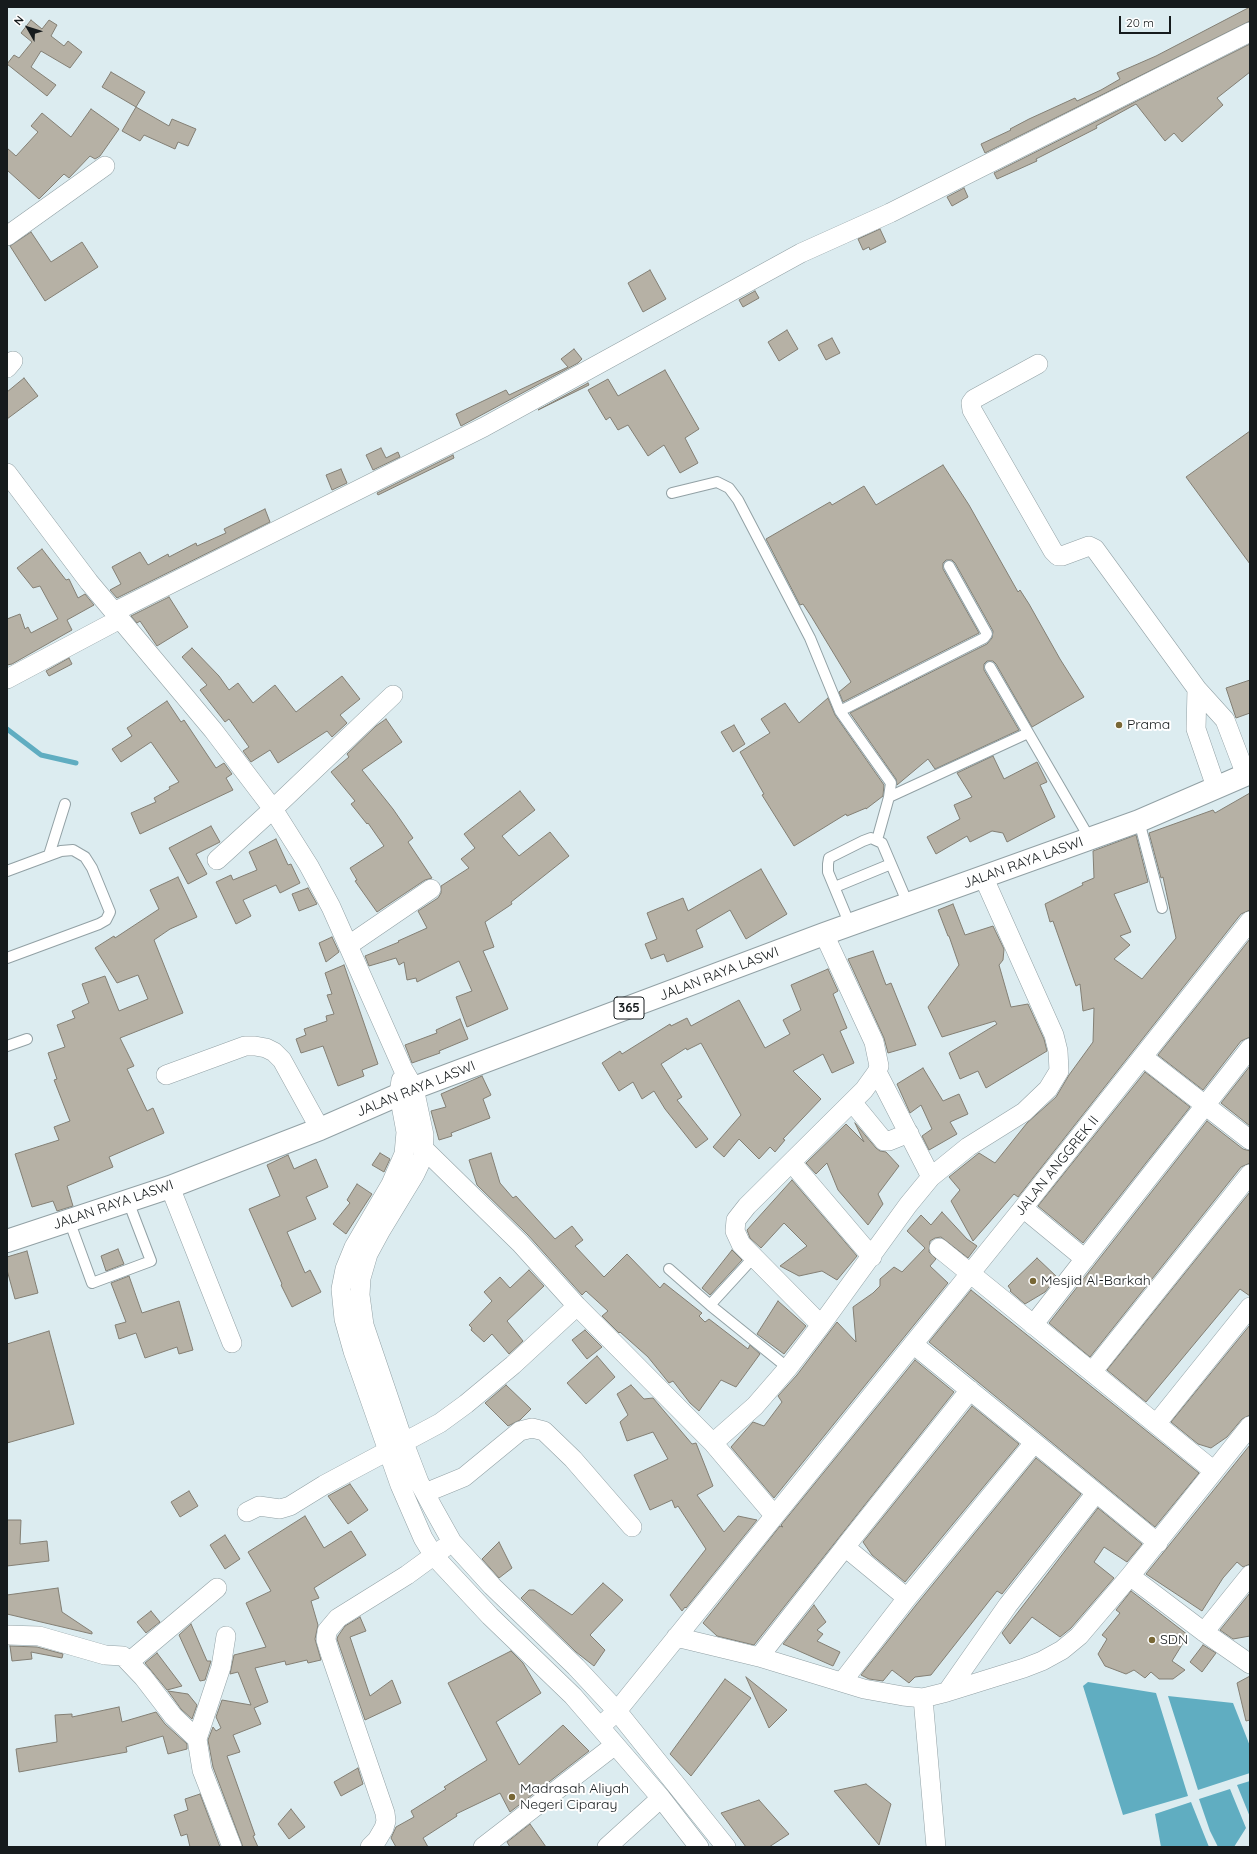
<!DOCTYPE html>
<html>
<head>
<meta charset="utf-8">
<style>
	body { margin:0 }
	#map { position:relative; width:1257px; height:1854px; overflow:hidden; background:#dcecf0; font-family:Quicksand,sans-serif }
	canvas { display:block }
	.frame { position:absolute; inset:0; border:8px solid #161b1d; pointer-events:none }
	.north { position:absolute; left:8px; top:8px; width:40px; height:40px; -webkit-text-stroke:3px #fff; paint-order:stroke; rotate:309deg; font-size:11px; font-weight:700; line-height:16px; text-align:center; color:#161b1d }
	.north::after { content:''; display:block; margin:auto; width:14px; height:18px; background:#161b1d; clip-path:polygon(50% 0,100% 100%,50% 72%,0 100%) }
	.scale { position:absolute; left:1119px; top:16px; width:52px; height:18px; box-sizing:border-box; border:2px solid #161b1d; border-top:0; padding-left:5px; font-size:12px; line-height:14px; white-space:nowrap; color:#161b1d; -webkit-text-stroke:3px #fff; paint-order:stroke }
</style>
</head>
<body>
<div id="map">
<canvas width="1257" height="1854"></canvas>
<div class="frame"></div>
<div class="north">N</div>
<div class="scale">20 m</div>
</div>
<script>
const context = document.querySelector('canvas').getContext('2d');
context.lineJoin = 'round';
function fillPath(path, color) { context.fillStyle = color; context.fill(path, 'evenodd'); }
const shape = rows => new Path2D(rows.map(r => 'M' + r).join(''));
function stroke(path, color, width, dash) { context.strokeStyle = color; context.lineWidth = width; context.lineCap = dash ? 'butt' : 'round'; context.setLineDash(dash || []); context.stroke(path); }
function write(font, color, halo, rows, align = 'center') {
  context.font = font + ' Quicksand,sans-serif'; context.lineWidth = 4; context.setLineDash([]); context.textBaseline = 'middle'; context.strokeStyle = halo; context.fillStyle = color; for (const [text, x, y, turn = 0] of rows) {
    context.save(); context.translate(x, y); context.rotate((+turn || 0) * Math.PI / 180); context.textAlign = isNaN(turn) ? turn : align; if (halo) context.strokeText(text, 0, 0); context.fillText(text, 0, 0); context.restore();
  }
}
fillPath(shape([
	[1088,1682,1156,1693,1188,1796,1123,1815,1083,1686],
	[1168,1696,1233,1703,1250,1746,1250,1773,1198,1790],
	[1250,1781,1250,1817,1237,1785],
	[1230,1789,1246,1828,1234,1847,1218,1847,1210,1831,1199,1799],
	[1191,1802,1209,1847,1161,1847,1155,1814]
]), '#60adc1');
stroke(shape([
	[7,729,41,755,76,763]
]), '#60adc1', 5);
const building = shape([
	[1250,7,1250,21,985,153,981,144,1011,130,1010,129,1029,119,1075,98,1077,101,1101,90,1120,79,1117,73,1156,56,1250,7],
	[31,20,42,29,49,20,57,25,51,36,64,46,68,41,82,52,70,68,41,51,31,67,56,85,47,96,7,64,14,55,19,58,32,42,21,33,31,20],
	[1250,44,1250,72,1217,98,1223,105,1182,142,1174,133,1165,141,1136,104,1096,126,1097,128,1036,159,1037,161,997,179,994,173,1250,44],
	[111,72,145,92,136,107,102,87,111,72],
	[136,107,169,126,172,119,196,129,188,146,178,142,175,149,144,135,140,141,122,131,136,107],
	[91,109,119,129,100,156,95,159,90,156,69,178,64,174,39,199,7,170,7,148,16,156,38,132,31,126,42,113,71,137,91,109],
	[964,188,968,197,952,206,947,197,964,188],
	[880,229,886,242,870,250,869,247,863,250,858,239,880,229],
	[31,232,51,262,82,242,98,267,45,301,10,246,31,232],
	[650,270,666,299,643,312,628,283,650,270],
	[755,291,759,298,743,307,739,300,755,291],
	[787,330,798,349,779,361,768,342,787,330],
	[832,338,840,353,826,360,818,345,832,338],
	[574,349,582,359,578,363,461,426,456,414,506,390,509,395,568,367,561,359,574,349],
	[665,370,699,429,685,438,698,463,680,473,664,445,648,456,628,425,618,430,610,417,606,420,588,390,608,379,618,396,665,370],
	[24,378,38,396,7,419,7,392,24,378],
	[588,383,589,385,538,410,588,383],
	[1250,431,1250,564,1186,477,1250,431],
	[381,448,386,458,398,452,400,457,373,470,366,455,381,448],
	[453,455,454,458,378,495,377,493,453,455],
	[943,465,969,505,1018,592,1020,590,1029,604,1060,659,1084,697,1032,727,996,664,993,661,987,661,984,664,984,670,1019,730,935,769,928,759,897,785,896,779,850,713,987,644,992,638,993,631,955,563,952,560,946,560,943,563,943,569,979,633,843,702,839,692,851,682,811,616,803,604,800,605,766,539,830,502,832,505,864,486,876,505,943,465],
	[341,469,347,483,332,490,326,475,341,469],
	[265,509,270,522,117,598,110,590,121,584,112,567,140,552,148,565,168,554,169,557,196,543,197,546,226,533,224,529,265,509],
	[42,549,66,580,69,579,78,598,85,594,94,605,67,620,72,630,12,664,7,665,7,619,20,614,25,629,28,627,31,633,58,619,40,586,33,588,17,568,42,549],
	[169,597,188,627,157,646,140,621,137,623,131,616,169,597],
	[192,648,219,676,229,690,238,683,253,703,275,685,296,712,342,676,360,699,340,715,347,723,332,737,327,731,278,763,270,750,251,762,243,751,249,747,229,719,225,722,200,690,207,685,182,657,192,648],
	[69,658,72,664,49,676,46,671,69,658],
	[1250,680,1250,713,1236,718,1226,688,1250,680],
	[828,698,835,715,884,785,883,796,866,809,866,808,847,816,846,814,794,846,762,795,764,794,740,752,770,733,761,719,785,703,799,723,828,698],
	[167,701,181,722,184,720,216,768,224,763,232,774,226,778,233,790,140,834,131,813,156,802,154,798,170,789,169,787,179,782,151,742,121,762,112,749,132,736,127,728,167,701],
	[386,719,402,742,362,770,393,809,413,838,408,842,432,878,425,880,377,912,355,881,357,880,350,868,384,846,368,823,367,824,351,804,355,801,331,772,349,757,347,754,376,726,386,719],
	[734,725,745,744,733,752,721,732,734,725],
	[993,756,1004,779,1037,762,1047,782,1040,785,1055,817,1007,842,1003,833,992,831,970,842,967,836,936,854,927,837,960,819,954,805,972,797,957,773,993,756],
	[520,791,535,810,502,836,519,856,550,832,569,856,511,902,512,904,485,922,494,947,483,951,508,1009,467,1027,456,997,472,991,459,961,417,982,416,978,407,980,404,962,399,965,396,958,369,966,365,956,399,942,398,941,427,928,418,911,438,898,441,893,441,886,469,868,461,859,475,848,464,834,520,791],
	[1250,793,1250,910,1241,914,1018,1197,1014,1194,973,1241,951,1201,960,1190,949,1177,979,1153,995,1163,1027,1123,1056,1097,1069,1075,1093,1042,1094,1008,1083,1011,1080,984,1076,986,1053,921,1050,922,1045,904,1083,885,1082,883,1094,878,1093,851,1136,835,1148,882,1114,894,1131,932,1120,936,1130,945,1114,959,1142,979,1176,938,1163,877,1161,878,1149,833,1213,810,1215,813,1250,793],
	[211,826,220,842,196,854,207,874,188,884,169,848,211,826],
	[276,839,288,865,291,864,300,883,280,893,276,885,243,900,251,916,236,924,216,882,231,875,233,880,257,870,249,852,276,839],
	[761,869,787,914,746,939,730,910,696,930,703,947,667,962,664,954,651,959,645,944,657,939,647,913,683,898,688,911,761,869],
	[178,877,197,917,170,929,154,940,183,1013,120,1038,134,1066,127,1069,147,1111,153,1108,164,1133,109,1157,113,1167,67,1186,73,1206,57,1211,53,1201,32,1207,15,1154,59,1140,54,1127,70,1121,54,1080,57,1079,48,1053,65,1047,57,1025,75,1018,72,1011,89,1003,82,984,105,976,119,1011,148,999,138,975,117,983,95,948,114,936,115,938,159,909,150,890,178,877],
	[308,888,317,904,299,911,292,894,308,888],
	[953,904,965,935,993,926,1004,949,1003,960,999,965,1011,1007,1028,1004,1044,1039,1047,1051,986,1088,978,1071,960,1079,949,1053,997,1024,995,1021,942,1037,928,1007,959,965,949,936,948,936,938,910,953,904],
	[332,937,339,952,326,962,319,943,332,937],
	[1250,939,1250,1037,1241,1041,1203,1090,1158,1055,1250,939],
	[873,951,886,985,891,983,916,1045,888,1053,884,1038,848,959,873,951],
	[344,965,378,1064,362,1070,364,1076,338,1086,323,1046,301,1053,296,1039,306,1035,304,1029,327,1021,326,1016,334,1014,327,995,332,994,325,973,344,965],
	[828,969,838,991,833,994,847,1028,840,1031,854,1063,832,1073,823,1054,793,1071,821,1099,783,1139,785,1140,775,1152,770,1147,759,1159,739,1139,724,1157,713,1147,741,1115,701,1043,687,1050,686,1048,661,1064,682,1097,677,1100,708,1139,696,1148,665,1109,654,1091,642,1099,633,1082,619,1091,602,1063,620,1051,622,1054,670,1024,671,1026,687,1018,691,1026,739,1000,765,1048,790,1034,783,1020,801,1010,791,985,828,969],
	[460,1019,468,1039,439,1051,440,1053,412,1063,405,1045,437,1033,436,1030,460,1019],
	[1250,1066,1250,1126,1221,1103,1250,1066],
	[923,1068,943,1101,959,1094,968,1114,950,1122,957,1134,929,1150,922,1136,932,1129,921,1105,910,1113,897,1084,923,1068],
	[1145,1072,1190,1107,1083,1243,1038,1206,1145,1072],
	[482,1076,491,1095,483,1099,490,1118,451,1133,452,1136,439,1140,431,1111,446,1107,441,1094,482,1076],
	[1207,1121,1243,1149,1250,1151,1250,1163,1241,1167,1090,1357,1049,1323,1207,1121],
	[855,1123,876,1148,880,1151,886,1152,899,1166,878,1194,883,1204,868,1225,838,1190,827,1163,816,1174,806,1163,846,1124,864,1142,855,1123],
	[380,1153,390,1159,384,1172,372,1165,380,1153],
	[491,1153,500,1183,513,1198,516,1196,555,1239,572,1226,583,1240,575,1246,604,1277,627,1254,660,1288,664,1283,702,1313,699,1316,705,1322,709,1319,748,1349,750,1345,760,1354,736,1387,721,1380,699,1411,690,1403,673,1381,669,1383,648,1357,620,1332,619,1333,602,1316,608,1311,586,1291,582,1295,528,1235,477,1185,469,1160,491,1153],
	[288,1155,294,1169,316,1159,328,1187,306,1197,316,1219,287,1232,305,1273,310,1270,321,1292,292,1307,281,1285,282,1284,249,1209,280,1196,267,1165,288,1155],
	[792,1180,857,1256,837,1280,822,1271,799,1276,780,1266,807,1246,784,1223,761,1248,750,1238,747,1230,792,1180],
	[357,1184,372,1194,346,1234,333,1224,350,1203,347,1200,357,1184],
	[1250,1192,1250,1296,1240,1289,1146,1402,1107,1370,1250,1192],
	[942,1212,967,1239,977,1246,968,1258,941,1237,935,1238,930,1241,929,1252,936,1259,930,1266,948,1283,774,1498,731,1447,753,1422,764,1426,782,1402,778,1396,797,1375,837,1322,856,1342,853,1307,873,1293,880,1286,880,1279,894,1267,902,1272,925,1248,907,1231,921,1215,931,1225,942,1212],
	[118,1249,124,1264,106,1271,101,1256,118,1249],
	[732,1250,742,1260,710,1295,702,1288,732,1250],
	[27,1251,38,1293,15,1299,7,1270,7,1257,27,1251],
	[1037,1258,1057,1277,1045,1292,1025,1304,1010,1291,1011,1290,1008,1286,1037,1258],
	[529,1270,544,1286,507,1321,523,1341,509,1354,492,1334,484,1342,471,1330,472,1328,469,1325,492,1301,484,1292,500,1277,510,1288,529,1270],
	[129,1276,142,1313,179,1301,193,1350,179,1354,177,1347,145,1358,136,1333,119,1339,115,1325,126,1322,111,1283,129,1276],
	[971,1290,1199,1473,1155,1527,929,1342,971,1290],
	[778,1301,806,1326,784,1354,757,1334,778,1301],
	[1250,1325,1250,1415,1242,1419,1227,1437,1211,1448,1198,1444,1171,1422,1250,1325],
	[585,1330,602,1347,587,1359,572,1340,585,1330],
	[49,1331,74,1424,7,1443,7,1344,49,1331],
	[597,1356,615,1377,586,1404,567,1383,597,1356],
	[915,1360,954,1392,754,1645,717,1636,703,1623,780,1526,783,1527,781,1525,915,1360],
	[506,1385,531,1409,520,1420,508,1426,485,1403,506,1385],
	[631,1385,644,1399,653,1398,692,1444,696,1443,713,1486,697,1495,724,1532,738,1516,757,1520,686,1608,685,1607,682,1611,670,1595,706,1549,678,1506,675,1508,672,1500,650,1510,634,1475,668,1459,653,1432,627,1441,620,1422,628,1415,617,1394,631,1385],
	[972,1406,1019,1444,905,1582,872,1555,863,1542,972,1406],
	[1250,1445,1250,1564,1243,1567,1237,1562,1223,1578,1202,1611,1146,1574,1250,1445],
	[1036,1458,1081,1494,1002,1594,997,1591,931,1675,915,1677,909,1683,892,1670,883,1681,869,1679,861,1675,916,1605,1036,1458],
	[350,1484,368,1510,348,1524,328,1496,350,1484],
	[189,1491,198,1506,180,1517,171,1502,189,1491],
	[1098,1508,1142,1544,1127,1562,1104,1547,1094,1562,1114,1578,1071,1628,1060,1637,1032,1617,1010,1644,1002,1633,1098,1508],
	[305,1516,324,1548,351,1531,366,1555,314,1588,319,1598,311,1601,318,1625,315,1639,321,1660,308,1663,307,1660,286,1665,285,1661,255,1668,268,1702,254,1708,261,1724,233,1735,240,1752,227,1756,255,1835,253,1836,258,1847,243,1847,213,1767,208,1740,213,1727,216,1731,221,1728,216,1717,222,1700,251,1705,238,1672,230,1674,234,1655,266,1647,246,1603,271,1591,248,1552,305,1516],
	[7,1520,21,1520,20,1544,47,1541,49,1561,7,1566,7,1520],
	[225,1535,240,1559,225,1569,210,1545,225,1535],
	[499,1542,512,1568,499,1578,482,1559,499,1542],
	[603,1583,623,1600,590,1635,605,1650,594,1666,576,1652,521,1598,529,1590,534,1590,572,1615,603,1583],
	[58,1588,62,1612,92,1632,92,1634,7,1614,7,1595,58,1588],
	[1131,1591,1188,1635,1172,1661,1185,1670,1173,1679,1159,1679,1151,1672,1145,1678,1134,1670,1126,1674,1105,1666,1098,1654,1107,1639,1102,1635,1120,1613,1116,1610,1131,1591],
	[1250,1593,1250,1636,1233,1639,1220,1630,1250,1593],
	[814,1605,826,1622,817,1630,823,1634,817,1641,840,1652,833,1666,783,1644,814,1605],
	[151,1611,160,1622,146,1633,137,1622,151,1611],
	[360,1617,366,1631,350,1637,370,1696,392,1680,401,1703,365,1720,337,1639,338,1636,345,1626,360,1617],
	[191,1624,207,1661,211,1661,205,1680,200,1681,179,1635,191,1624],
	[1203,1645,1216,1653,1202,1672,1190,1662,1203,1645],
	[10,1646,37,1647,63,1654,62,1658,31,1652,32,1659,12,1661,10,1646],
	[511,1651,523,1663,541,1693,496,1722,519,1765,563,1725,589,1751,510,1812,500,1793,456,1814,457,1816,423,1838,428,1847,396,1847,391,1838,396,1827,414,1817,411,1811,446,1789,444,1787,487,1760,448,1683,511,1651],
	[157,1653,182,1686,167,1690,145,1663,157,1653],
	[1250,1676,1250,1720,1246,1721,1237,1683,1250,1676],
	[746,1677,787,1710,769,1728,746,1677],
	[725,1679,751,1698,691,1776,670,1754,725,1679],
	[168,1691,188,1694,197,1705,192,1719,181,1709,168,1691],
	[119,1707,122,1722,156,1712,165,1724,187,1744,187,1749,168,1754,163,1736,126,1747,127,1752,19,1772,16,1749,57,1742,55,1715,72,1714,72,1717,119,1707],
	[358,1768,363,1784,341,1796,334,1782,358,1768],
	[866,1784,891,1804,879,1845,834,1791,866,1784],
	[200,1794,220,1847,190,1847,187,1834,181,1836,174,1815,188,1810,185,1799,200,1794],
	[759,1800,789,1834,769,1847,746,1847,721,1813,759,1800],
	[291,1809,305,1827,289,1839,278,1824,291,1809],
	[530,1824,546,1847,510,1847,507,1842,530,1824]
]);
fillPath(building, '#b6b1a5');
stroke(building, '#837f74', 1);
const service = shape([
	[672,493,717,482,729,488,738,500,810,638,840,711,891,783,889,797,877,840],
	[990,667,1090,839],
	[840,711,984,638,987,634,949,566],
	[889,797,1028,733],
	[1139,821,1162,908],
	[49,855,65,804],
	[7,871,61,851,73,850,85,857,92,868,110,912,106,920,99,924,7,958],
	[835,887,891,864],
	[850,925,828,872,828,864,829,858,863,841,871,838,882,843,908,904],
	[7,1046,27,1039],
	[69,1220,92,1283,151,1261,128,1201],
	[669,1269,710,1305,788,1368],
	[710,1305,753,1258]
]);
const minor = shape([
	[7,236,105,166],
	[1038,364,974,399,971,403,972,410,1053,551,1058,556,1062,556,1089,546,1095,549,1197,689,1225,720,1246,775],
	[7,368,13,361],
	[7,473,89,582,213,730,273,809,309,866,331,907,403,1069,414,1088,424,1135,423,1157,415,1174,381,1230,368,1254,361,1278,360,1295,364,1325,404,1443,419,1482,433,1508,452,1542,492,1586,576,1667,617,1711,726,1847],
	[114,612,484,427,801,253,890,213,1250,32],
	[7,679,120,619],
	[1197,689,1196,729,1216,787],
	[217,860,273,809,393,695],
	[349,945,431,889],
	[1143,1057,1250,1140],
	[877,1072,931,1177],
	[166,1075,245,1046,255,1046,266,1048,274,1052,282,1060,320,1129],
	[401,1080,399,1094,406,1132,404,1154,391,1184,354,1247,345,1269,341,1289,344,1319,353,1351,400,1485,423,1538,434,1556,490,1616,573,1696,661,1798,699,1847],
	[852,1102,884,1141,889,1141,909,1133],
	[424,1149,520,1243,577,1306,713,1443,755,1406,788,1368,821,1325,741,1244,735,1231,736,1220,747,1206,864,1090,877,1072,879,1066,874,1042,824,934],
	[792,1163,872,1257],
	[170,1187,232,1343],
	[1023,1208,1085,1259],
	[939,1248,1214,1471],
	[821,1325,908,1205,931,1177,968,1147,1024,1112,1048,1089,1059,1071,1058,1051,1054,1035,983,876],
	[1033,1325,1250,1048],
	[913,1344,1158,1543],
	[1092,1372,1250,1174],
	[1156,1424,1250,1307],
	[713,1443,774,1515],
	[425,1493,464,1477,520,1431,532,1428,544,1431,573,1459,632,1527],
	[247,1512,259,1506,280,1509,290,1506,324,1485,440,1423,466,1404,513,1365,577,1306],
	[1130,1576,1204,1632,1250,1664],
	[907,1598,1034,1443],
	[1204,1632,1250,1575],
	[7,1635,39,1636,105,1655,123,1656,143,1677,173,1716,197,1739],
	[226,1636,221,1667,197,1739,202,1770,232,1847],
	[676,1637,759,1657,864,1689,903,1696,923,1698,947,1692,1024,1668,1042,1661,1062,1650,1079,1636,1130,1576,1250,1426],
	[759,1657,845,1547],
	[129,1662,217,1588],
	[842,1682,907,1598,845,1547,970,1390],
	[947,1692,1008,1605,1096,1493],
	[923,1698,936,1847],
	[600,1727,617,1711,1023,1208,1250,921],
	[370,1847,377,1840,384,1828,386,1821,385,1813,330,1653,326,1640,327,1631,338,1618,407,1575,444,1548],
	[483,1847,615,1745],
	[607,1847,661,1798]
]);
const primary = shape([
	[7,1241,170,1187,320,1129,414,1088,824,934,1139,821,1250,773]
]);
stroke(service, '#92a1a5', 12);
stroke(minor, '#92a1a5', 20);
stroke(primary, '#92a1a5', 24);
stroke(service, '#fff', 10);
stroke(minor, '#fff', 19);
stroke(primary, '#fff', 22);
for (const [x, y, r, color] of [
	[1119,725,4,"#786735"],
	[1033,1281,4,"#786735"],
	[1152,1640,4,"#786735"],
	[512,1797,4,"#786735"]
]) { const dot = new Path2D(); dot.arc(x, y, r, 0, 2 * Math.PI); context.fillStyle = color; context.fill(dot); stroke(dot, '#fff', 1.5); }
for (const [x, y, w] of [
	[629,1008,30]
]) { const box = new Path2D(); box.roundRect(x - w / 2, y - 11, w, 22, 3); context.fillStyle = '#fff'; context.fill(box); stroke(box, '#161b1d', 1); }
write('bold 13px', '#161b1d', null, [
	["365",629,1008]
]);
write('14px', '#161b1d', '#fff', [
	["Prama",1127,725],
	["Mesjid Al-Barkah",1041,1281],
	["SDN",1160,1640],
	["Madrasah Aliyah",520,1789],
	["Negeri Ciparay",520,1805]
], 'left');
write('14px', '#161b1d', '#fff', [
	["JALAN RAYA LASWI",1023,863,-20],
	["JALAN RAYA LASWI",719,974,-21],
	["JALAN RAYA LASWI",416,1089,-22],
	["JALAN ANGGREK II",1057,1166,-51],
	["JALAN RAYA LASWI",113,1205,-19]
]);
</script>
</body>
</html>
